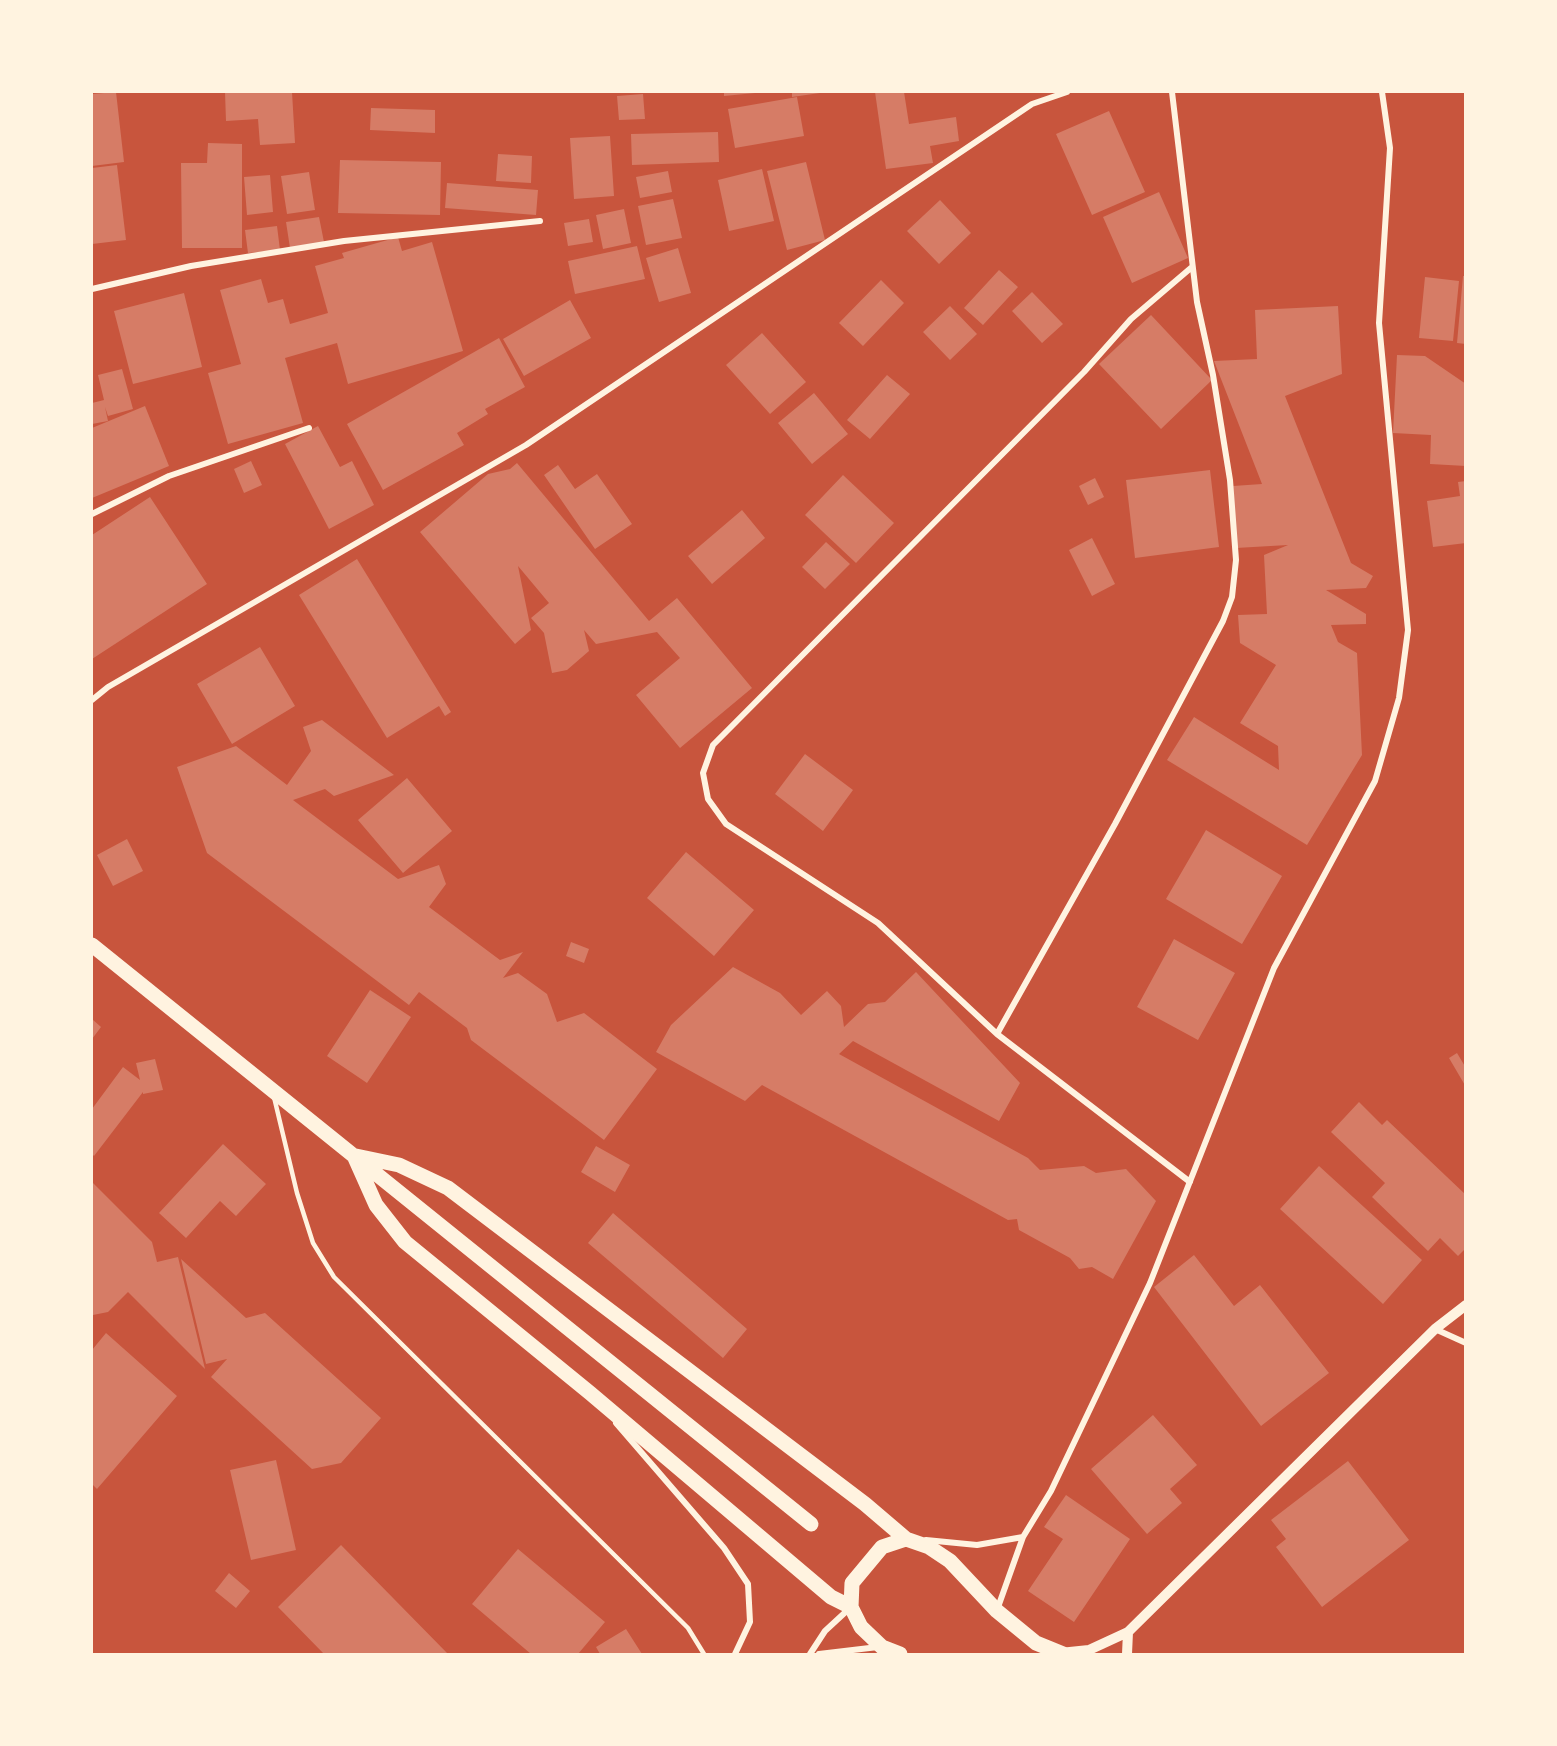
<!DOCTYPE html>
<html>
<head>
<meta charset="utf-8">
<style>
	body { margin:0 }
	#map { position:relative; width:1557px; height:1746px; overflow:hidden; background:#c8553d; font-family:Arial,sans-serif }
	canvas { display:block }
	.frame { position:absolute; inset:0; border:93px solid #fff3e0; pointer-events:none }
</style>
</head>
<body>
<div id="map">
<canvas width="1557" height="1746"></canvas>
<div class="frame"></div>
</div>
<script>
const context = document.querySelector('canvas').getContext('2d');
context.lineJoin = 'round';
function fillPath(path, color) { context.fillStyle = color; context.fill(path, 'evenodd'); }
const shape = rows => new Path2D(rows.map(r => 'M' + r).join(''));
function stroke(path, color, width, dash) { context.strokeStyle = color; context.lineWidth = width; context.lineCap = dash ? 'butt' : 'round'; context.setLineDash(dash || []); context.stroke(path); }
fillPath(shape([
	[116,92,124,162,92,166,92,94],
	[225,92,292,92,295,143,260,145,258,119,226,121],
	[724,92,755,92,755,93,724,96],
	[792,92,820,92,820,93,792,97],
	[875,92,904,92,909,124,956,117,959,141,930,146,933,163,886,169],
	[643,94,645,119,619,120,617,96],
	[797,97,804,136,735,148,728,109],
	[371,108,435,110,435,133,370,130],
	[1109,111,1145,192,1092,215,1056,134],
	[718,132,719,162,632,165,631,134],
	[610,136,614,196,574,199,570,138],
	[208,143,242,144,242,248,182,248,181,163,207,163],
	[498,154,532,156,531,183,496,181],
	[340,160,441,162,440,215,338,213],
	[806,162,825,240,787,250,767,171],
	[117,165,126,240,92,244,92,168],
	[762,169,774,221,729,231,718,180],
	[668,171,672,192,640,198,636,177],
	[309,172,315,210,287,214,281,176],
	[270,175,273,212,247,215,244,177],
	[447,183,538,190,536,215,445,208],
	[1159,192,1188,258,1132,283,1103,217],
	[673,199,682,238,646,245,638,206],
	[940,200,971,233,939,264,907,231],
	[624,209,631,243,603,249,596,215],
	[319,217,324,242,290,248,286,222],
	[589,219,593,242,568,246,564,223],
	[277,226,280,250,248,253,245,230],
	[398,237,402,251,432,242,463,351,348,384,337,343,285,358,303,423,228,444,208,373,241,364,220,290,261,279,268,303,283,299,290,324,328,313,315,266,344,258,342,253],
	[637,246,645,279,575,294,568,261],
	[678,248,691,293,659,302,646,258],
	[999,270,1018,287,983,325,964,308],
	[1463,276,1466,276,1466,344,1457,343],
	[1425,277,1459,281,1453,341,1419,338],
	[881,280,904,303,863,346,839,323],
	[1032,292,1063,324,1042,343,1012,311],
	[184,293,202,367,133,384,114,311],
	[570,300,591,338,524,376,503,339],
	[950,306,977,334,950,360,923,332],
	[1338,306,1342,374,1285,396,1351,563,1373,576,1366,588,1326,590,1366,614,1366,624,1331,625,1338,642,1357,653,1362,755,1307,845,1167,760,1194,717,1279,770,1278,746,1240,723,1276,665,1240,643,1238,615,1267,614,1264,555,1288,545,1236,548,1233,486,1262,484,1214,361,1257,359,1255,310],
	[1151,315,1212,380,1161,429,1099,364],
	[762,333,806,382,770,414,726,365],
	[499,338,525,387,485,409,488,414,457,433,464,445,383,490,347,424],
	[1397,355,1425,356,1466,384,1466,466,1430,464,1431,435,1393,433],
	[122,369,133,409,108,416,105,407,108,421,92,424,92,403,104,400,98,375],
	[887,375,910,394,870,439,847,420],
	[814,393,848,434,812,464,778,423],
	[145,406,169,466,92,498,92,428],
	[318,426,340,467,352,461,374,505,329,529,285,444],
	[251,461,262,485,244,493,234,469],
	[517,463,649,621,677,598,752,688,680,748,636,695,680,658,657,632,596,644,584,630,589,651,567,670,552,673,544,633,531,618,549,603,518,566,531,630,515,644,420,532,488,474,510,469],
	[558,465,575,489,597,474,632,524,595,549,544,475],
	[1210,470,1219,547,1135,558,1126,480],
	[843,475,894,523,856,563,805,515],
	[1095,478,1104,497,1088,505,1079,486],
	[1466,481,1466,543,1433,547,1427,501,1460,496,1458,482],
	[150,497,207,584,92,659,92,535],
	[742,510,765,538,712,584,688,556],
	[1092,538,1115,584,1092,596,1069,550],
	[826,542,850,564,825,589,802,567],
	[357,559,451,712,445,716,439,706,387,738,299,595],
	[260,647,295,706,232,744,197,684],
	[322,720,394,775,334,796,325,789,293,800,398,879,439,865,446,884,429,907,500,960,523,952,503,978,518,973,547,994,557,1022,584,1013,657,1069,604,1140,471,1040,467,1028,419,992,409,1005,207,853,177,767,236,746,287,785,311,751,303,727],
	[805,754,853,790,823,831,775,794],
	[407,778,452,831,403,873,358,820],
	[1206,830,1282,876,1242,944,1166,899],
	[127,839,143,871,113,886,97,855],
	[686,852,754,910,714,956,647,898],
	[1174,939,1235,973,1198,1040,1137,1007],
	[571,942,589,949,584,963,566,956],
	[733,967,780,993,801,1015,827,991,841,1006,844,1027,868,1004,885,1002,916,972,1020,1083,999,1121,853,1041,839,1054,1028,1158,1040,1170,1084,1166,1096,1173,1126,1169,1156,1201,1113,1279,1092,1267,1079,1269,1070,1258,1019,1230,1017,1219,1008,1220,762,1085,745,1101,656,1052,671,1025],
	[370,990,411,1017,367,1083,327,1056],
	[92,1019,101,1027,92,1039],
	[1457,1053,1466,1068,1466,1087,1449,1058],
	[155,1059,163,1090,143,1094,143,1092,94,1156,92,1154,92,1109,123,1067,140,1080,136,1063],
	[1359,1102,1382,1125,1387,1120,1466,1195,1466,1248,1458,1256,1440,1238,1428,1251,1372,1197,1385,1183,1331,1132],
	[223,1144,266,1184,236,1216,220,1201,186,1238,159,1213],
	[596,1146,630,1165,615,1192,581,1172],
	[1319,1166,1422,1260,1383,1304,1280,1209],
	[92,1182,152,1242,157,1262,178,1257,205,1369,128,1292,108,1312,93,1315,92,1314],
	[613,1213,747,1329,723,1358,588,1243],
	[1194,1255,1234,1306,1260,1285,1329,1373,1261,1426,1154,1287],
	[181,1259,246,1318,265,1313,381,1418,341,1463,312,1469,211,1377,227,1359,206,1364],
	[106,1333,177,1396,97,1489,92,1484,92,1350],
	[1153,1415,1197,1465,1170,1489,1182,1503,1147,1534,1091,1469],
	[276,1460,296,1550,251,1560,230,1470],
	[1348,1461,1409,1540,1322,1607,1276,1547,1286,1539,1271,1520],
	[1066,1495,1130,1539,1074,1622,1028,1591,1063,1539,1044,1527],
	[341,1545,448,1654,324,1654,278,1607],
	[518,1549,605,1622,578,1654,531,1654,472,1604],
	[229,1573,250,1591,236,1608,215,1591],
	[626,1629,642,1654,600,1654,596,1647]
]), '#d67c66');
stroke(shape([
	[274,1097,297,1193,313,1243,334,1277,688,1628,704,1654]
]), '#fff3e0', 4.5);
stroke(shape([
	[1172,92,1197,302,1213,375,1230,480,1236,560,1232,597,1223,621,1115,824,997,1034,1190,1182],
	[92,289,191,266,344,241,540,221],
	[92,514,169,476,309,428],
	[92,700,108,687,526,445,1032,104,1067,92],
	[997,1034,878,923,726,824,708,799,703,773,713,745,1084,372,1131,319,1192,267],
	[1435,1329,1466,1343],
	[616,1423,724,1548,748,1584,750,1622,735,1654],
	[926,1540,977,1545,1023,1537],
	[997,1610,1023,1537,1051,1491,1150,1283,1274,968,1375,781,1399,698,1408,630,1379,323,1390,148,1382,92],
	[810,1654,825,1631,851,1607],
	[819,1654,878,1647]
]), '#fff3e0', 6);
stroke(shape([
	[1060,1653,1089,1650,1128,1632,1435,1329,1466,1305],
	[1127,1654,1128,1632]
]), '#fff3e0', 10);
stroke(shape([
	[92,945,811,1524],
	[356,1156,399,1165,448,1188,865,1504,906,1539],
	[355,1158,376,1205,405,1242,590,1393,831,1597,851,1607],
	[900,1654,882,1647,861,1627,851,1607,852,1583,882,1547,906,1539,929,1547,950,1561,997,1611,1036,1643,1063,1654]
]), '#fff3e0', 15);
</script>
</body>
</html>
